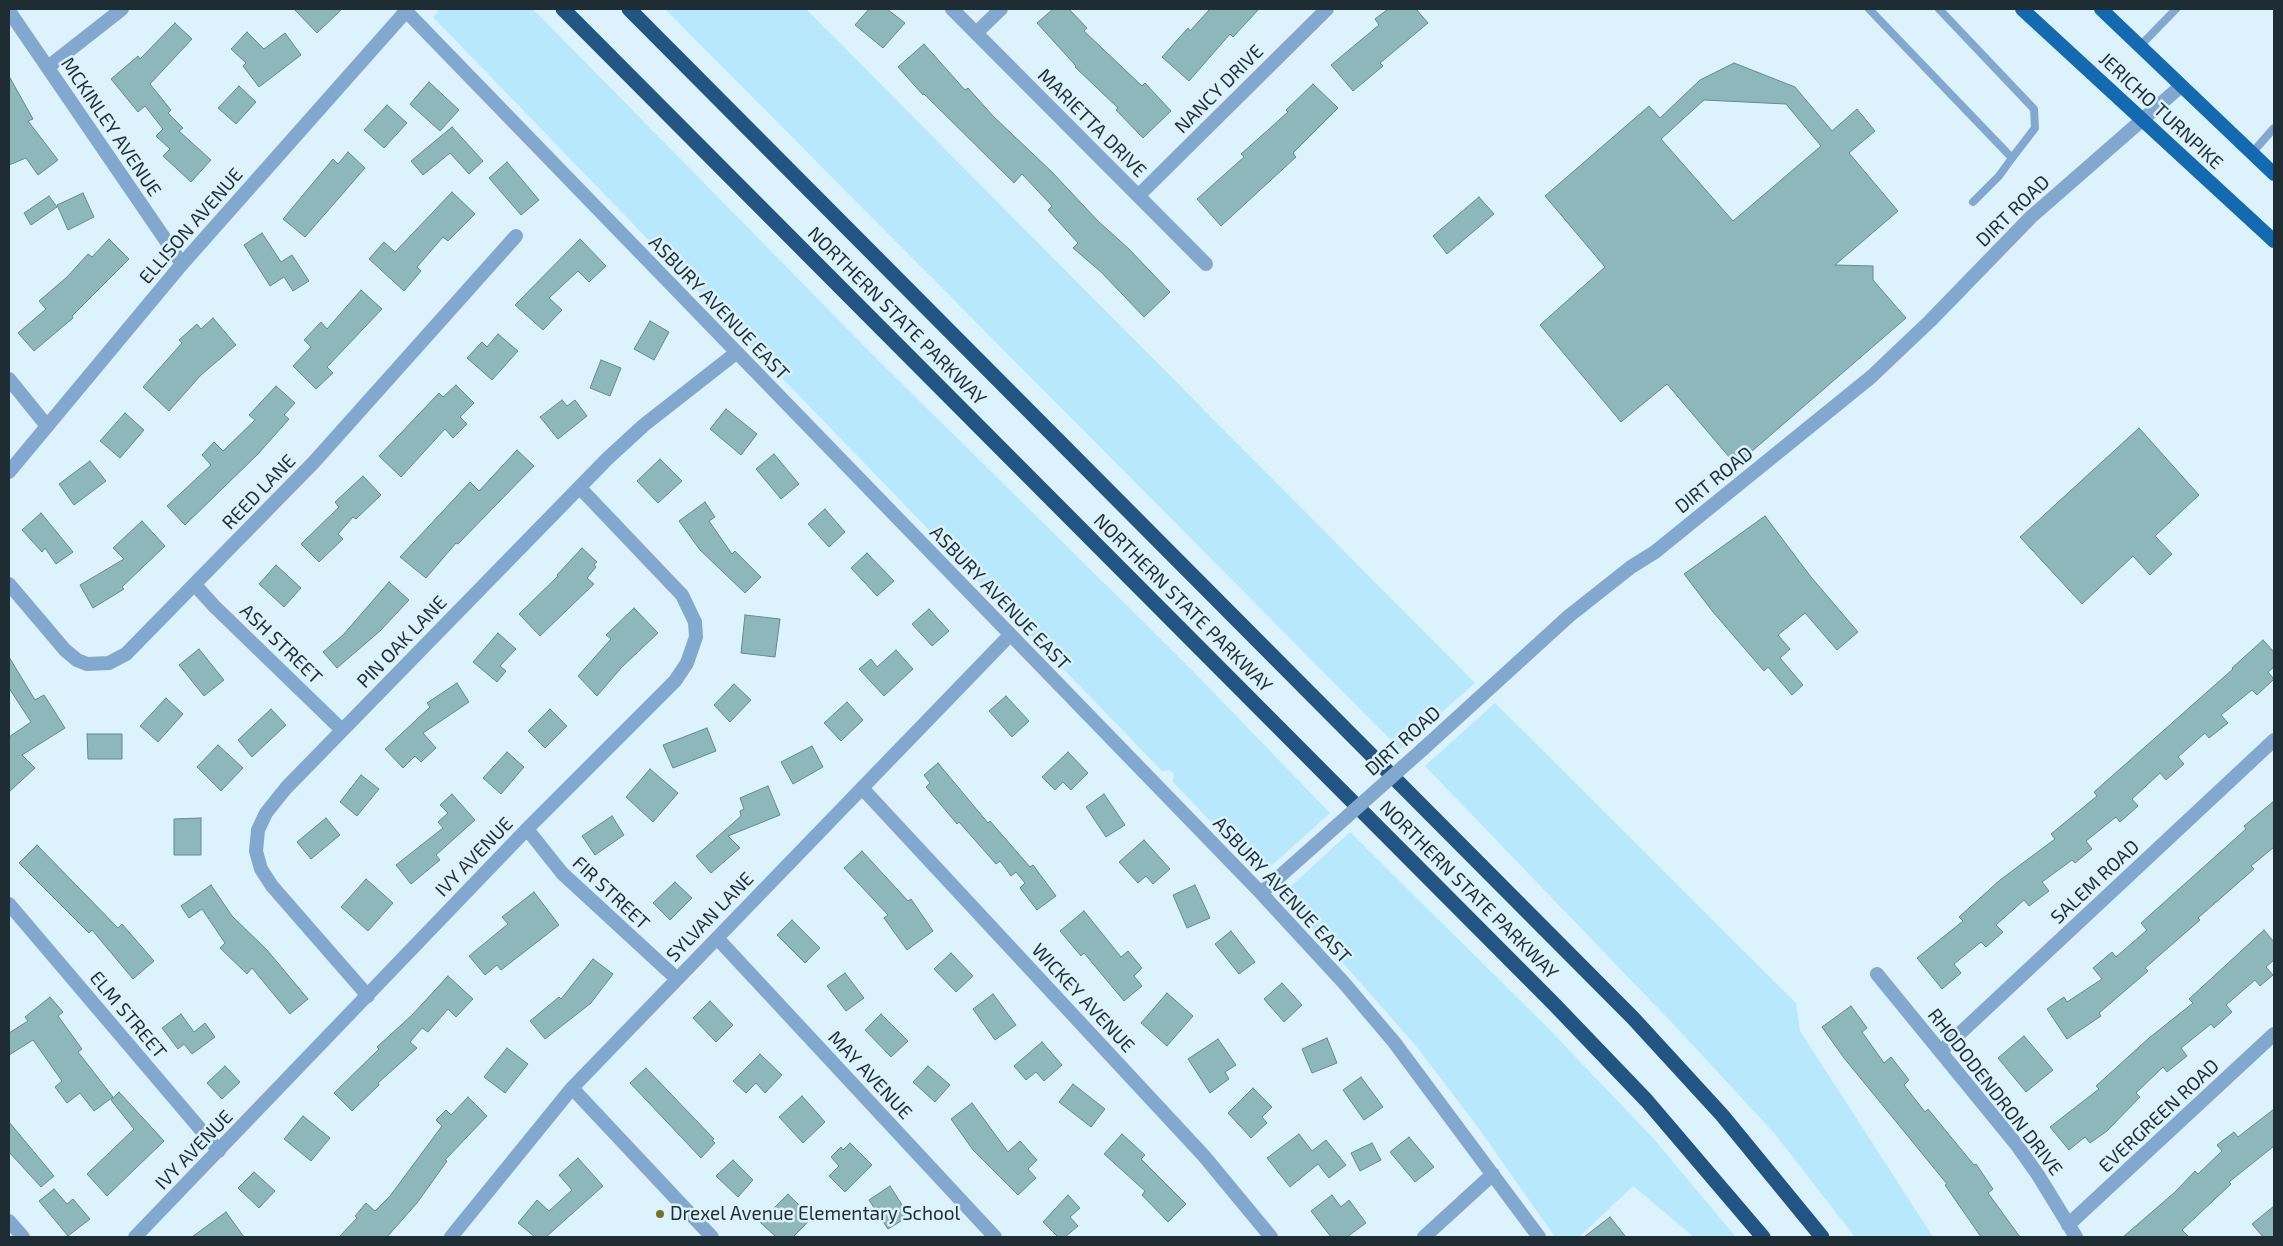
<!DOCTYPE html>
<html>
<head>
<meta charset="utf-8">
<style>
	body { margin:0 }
	#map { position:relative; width:2283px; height:1246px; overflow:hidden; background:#dcf2fc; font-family:"Exo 2",sans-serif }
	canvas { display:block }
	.frame { position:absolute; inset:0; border:10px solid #1e2d33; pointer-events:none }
</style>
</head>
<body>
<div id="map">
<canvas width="2283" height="1246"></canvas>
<div class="frame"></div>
</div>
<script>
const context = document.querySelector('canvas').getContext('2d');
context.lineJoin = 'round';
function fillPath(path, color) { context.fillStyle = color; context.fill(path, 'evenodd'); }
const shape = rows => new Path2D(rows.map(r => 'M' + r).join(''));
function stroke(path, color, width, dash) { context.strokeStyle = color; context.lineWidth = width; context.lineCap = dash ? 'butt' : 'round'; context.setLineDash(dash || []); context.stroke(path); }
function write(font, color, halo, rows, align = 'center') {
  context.font = font + ' "Exo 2",sans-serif'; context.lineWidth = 5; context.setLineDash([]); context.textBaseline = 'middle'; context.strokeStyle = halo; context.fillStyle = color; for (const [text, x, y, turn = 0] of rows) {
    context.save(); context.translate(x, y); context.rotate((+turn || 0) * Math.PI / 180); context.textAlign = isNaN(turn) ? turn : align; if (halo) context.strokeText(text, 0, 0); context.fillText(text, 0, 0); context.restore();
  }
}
fillPath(shape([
	[436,9,533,9,872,354,1184,662,1330,813,1271,866,1263,865,1258,871,1173,782,1174,774,1169,770,1162,771,433,17,438,12],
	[665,9,806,9,1475,683,1400,749],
	[1495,703,1796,1003,1800,1031,1933,1237,1855,1237,1775,1134,1676,1027,1425,766],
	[1350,832,1546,1026,1653,1138,1736,1237,1694,1237,1633,1186,1579,1237,1555,1237,1477,1126,1416,1046,1286,898,1290,894,1290,887]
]), '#b7e8fc');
const building = shape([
	[294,9,342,9,317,33,294,9],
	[869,9,887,9,905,23,883,48,855,25,869,9],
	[1053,9,1069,9,1087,28,1084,31,1142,86,1145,83,1171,111,1143,138,1116,110,1118,108,1075,67,1076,66,1037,23,1053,9],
	[1210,9,1259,9,1233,37,1230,34,1189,81,1162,57,1188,28,1190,31,1210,9],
	[1388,9,1416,9,1428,23,1380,63,1383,66,1353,91,1331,65,1379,25,1375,19,1388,9],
	[175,23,192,39,150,84,171,110,168,113,183,128,179,131,211,160,191,182,163,156,170,149,156,136,163,129,145,106,138,112,111,79,138,56,140,59,175,23],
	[247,32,264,49,285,33,301,55,259,87,243,66,246,63,231,49,247,32],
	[924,44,965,90,968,88,993,116,1052,172,1098,221,1129,249,1170,292,1144,317,1101,272,1073,248,1078,243,1048,210,1052,206,1022,174,1014,183,924,94,923,95,898,67,924,44],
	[1734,63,1795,87,1832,131,1857,109,1875,131,1849,153,1898,211,1835,265,1873,266,1873,280,1906,318,1736,465,1667,384,1621,422,1540,325,1605,267,1545,196,1649,106,1660,118,1700,80,1734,63],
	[1704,100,1786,104,1821,146,1733,221,1661,139,1704,100],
	[9,76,33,119,28,121,58,160,38,175,26,158,9,165,9,76],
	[429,82,459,110,440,131,410,104,429,82],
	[1313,84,1338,108,1293,153,1296,157,1221,226,1197,199,1244,157,1241,154,1288,112,1286,110,1313,84],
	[239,86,256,102,236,124,218,108,239,86],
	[387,105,407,123,384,148,364,130,387,105],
	[452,127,483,161,469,174,450,153,423,175,411,161,452,127],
	[348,152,365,168,305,237,283,219,333,159,338,164,348,152],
	[507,162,539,200,521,215,489,178,507,162],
	[452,192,475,214,448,241,443,237,417,267,421,271,404,291,369,259,384,242,395,252,452,192],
	[83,193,94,217,68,230,57,205,83,193],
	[49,196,57,207,31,225,24,213,49,196],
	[1479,197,1494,214,1447,254,1433,236,1479,197],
	[262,233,281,262,292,255,309,281,293,291,284,277,270,286,244,245,262,233],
	[109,239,129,259,72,316,73,318,34,351,18,333,46,309,39,301,67,277,88,254,92,257,109,239],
	[580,239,606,266,589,282,578,271,549,298,562,310,543,330,515,305,580,239],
	[361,290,382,309,327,367,333,373,316,389,293,366,311,347,304,340,321,322,327,329,361,290],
	[213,318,236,345,201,375,169,411,143,387,182,343,179,340,197,324,201,329,213,318],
	[650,321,669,332,654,360,634,349,650,321],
	[498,334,518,351,492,380,467,358,482,342,487,347,498,334],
	[601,360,621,368,610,396,590,388,601,360],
	[456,385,474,403,460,417,467,424,453,438,445,429,401,477,379,456,439,393,443,397,456,385],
	[276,386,295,403,284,415,289,419,258,454,185,525,167,506,211,465,202,455,214,442,223,451,255,420,249,415,276,386],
	[562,400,567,406,575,400,587,416,558,439,540,417,562,400],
	[726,409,757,434,741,455,710,429,726,409],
	[125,413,144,430,120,458,100,441,125,413],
	[2139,428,2199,495,2155,536,2172,554,2150,575,2133,556,2082,604,2020,537,2139,428],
	[517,450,534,466,458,544,456,543,426,578,400,557,470,482,479,491,517,450],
	[774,454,799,484,781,499,756,469,774,454],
	[660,459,682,481,658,503,637,481,660,459],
	[90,461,106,481,74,505,59,484,90,461],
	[363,476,381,495,356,519,353,517,338,534,343,539,319,562,301,544,339,507,335,502,363,476],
	[705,502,715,517,709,521,732,554,735,551,761,577,745,593,700,550,679,521,705,502],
	[825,509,845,532,829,547,808,524,825,509],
	[41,513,73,552,56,564,45,548,42,552,22,530,41,513],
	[1765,516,1811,577,1858,632,1837,650,1805,613,1778,635,1790,649,1780,658,1803,685,1792,695,1768,667,1764,671,1713,612,1684,574,1765,516],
	[142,521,165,546,122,587,124,589,93,608,80,585,124,559,113,548,142,521],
	[582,548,597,562,594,564,596,567,587,578,594,584,540,636,519,614,558,576,557,575,582,548],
	[867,553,894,581,877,596,851,568,867,553],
	[276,565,301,588,284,607,259,584,276,565],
	[389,582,409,600,380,631,337,668,323,652,343,635,389,582],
	[634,608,658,633,622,667,597,696,578,676,611,639,606,635,634,608],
	[929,609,949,631,932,646,912,624,929,609],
	[745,615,780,619,775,657,741,653,745,615],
	[498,633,516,649,500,666,506,671,497,682,473,662,498,633],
	[2263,640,2274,652,2274,667,2268,672,2274,679,2257,695,2252,690,2221,715,2228,723,2209,738,2205,733,2178,757,2184,764,2166,780,2160,773,2132,799,2138,806,2120,822,2116,817,2086,841,2092,849,2075,863,2072,860,2042,882,2049,891,2029,906,2024,900,1996,925,2003,932,1986,947,1981,942,1954,964,1961,973,1942,989,1917,958,1963,921,1959,917,2000,880,2055,839,2051,834,2097,796,2094,792,2233,669,2232,668,2263,640],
	[199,649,224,680,204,696,179,665,199,649],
	[896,650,913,669,884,696,859,669,871,659,877,667,896,650],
	[9,657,35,700,44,695,65,728,22,755,35,768,9,792,9,737,31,722,9,688,9,657],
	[457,683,469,702,423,733,436,748,421,762,415,756,403,768,385,749,430,707,427,703,457,683],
	[734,684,751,700,730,722,714,705,734,684],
	[1006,696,1029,721,1012,737,989,711,1006,696],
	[166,698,183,714,158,742,140,726,166,698],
	[847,702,863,720,841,741,824,723,847,702],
	[271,709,286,725,252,757,238,740,271,709],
	[550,709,567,726,545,748,528,731,550,709],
	[707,728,716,751,673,768,663,745,707,728],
	[87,734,122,734,122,759,88,759,87,734],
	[218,745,243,768,221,791,197,767,218,745],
	[812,746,823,767,793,784,781,762,812,746],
	[507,752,524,767,501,794,483,778,507,752],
	[1068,752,1088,773,1071,790,1063,782,1055,790,1042,777,1068,752],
	[938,763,988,823,990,821,1030,867,1033,865,1056,896,1037,910,1020,888,1025,883,1016,872,1011,876,1000,861,996,864,959,822,957,824,926,787,930,783,924,775,938,763],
	[650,769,678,793,653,822,626,797,650,769],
	[361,775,379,789,357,816,340,802,361,775],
	[768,786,780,815,728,836,740,848,711,873,696,856,741,816,740,811,744,809,740,798,768,786],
	[452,794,475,820,436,855,440,860,411,884,396,865,443,828,438,822,448,813,440,805,452,794],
	[1104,794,1125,825,1106,837,1086,807,1104,794],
	[2274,801,2274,847,2251,866,2254,869,2198,918,2200,920,2145,968,2148,971,2099,1013,2101,1016,2067,1039,2047,1009,2064,997,2067,1002,2102,979,2093,968,2112,952,2116,957,2147,930,2141,923,2246,829,2244,826,2274,801],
	[612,816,624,835,595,855,582,836,612,816],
	[201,818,201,855,174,855,174,819,201,818],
	[326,818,340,835,311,859,297,842,326,818],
	[1144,840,1170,869,1153,884,1146,876,1138,883,1119,862,1144,840],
	[37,845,118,928,122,924,154,961,133,979,92,930,89,933,19,863,37,845],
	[862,851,908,901,911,899,933,931,907,950,884,918,888,915,844,868,862,851],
	[366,879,393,903,368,931,341,907,366,879],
	[675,882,692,898,670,920,653,903,675,882],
	[211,885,232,916,267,950,308,999,290,1014,252,968,247,974,220,948,225,943,202,909,189,918,181,906,211,885],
	[1195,885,1210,918,1187,928,1173,895,1195,885],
	[534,892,559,925,501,970,497,965,485,975,469,956,508,924,502,917,534,892],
	[1084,911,1121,957,1128,951,1142,968,1134,976,1142,986,1124,1001,1084,953,1081,956,1060,931,1084,911],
	[792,920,820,948,805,963,777,935,792,920],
	[2264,930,2274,942,2274,960,2266,967,2273,975,2260,986,2255,980,2226,1005,2232,1012,2214,1028,2211,1024,2181,1048,2187,1056,2167,1072,2163,1067,2136,1093,2140,1097,2107,1131,2090,1143,2085,1137,2069,1150,2050,1127,2099,1089,2096,1086,2149,1038,2193,1003,2189,999,2264,930],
	[1231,931,1255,962,1239,974,1215,944,1231,931],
	[951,953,973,976,956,992,934,969,951,953],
	[593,959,613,974,591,1003,545,1039,530,1021,559,997,561,999,593,959],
	[845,973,864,998,846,1011,827,986,845,973],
	[448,976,473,999,456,1017,448,1009,428,1032,422,1028,410,1042,417,1048,378,1083,379,1085,352,1111,334,1093,379,1049,377,1047,412,1015,448,976],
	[1282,983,1302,1005,1284,1022,1264,999,1282,983],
	[1167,993,1193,1016,1167,1046,1141,1023,1167,993],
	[993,994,1016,1025,995,1040,973,1009,993,994],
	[50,997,63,1012,58,1016,82,1049,78,1052,113,1097,94,1111,80,1093,67,1103,55,1087,62,1081,33,1040,9,1055,9,1033,28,1021,25,1017,50,997],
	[710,1001,733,1025,716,1042,693,1018,710,1001],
	[1851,1006,1867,1028,1862,1032,1884,1063,1891,1057,1909,1080,1904,1085,1925,1112,1928,1109,1974,1165,1976,1164,1993,1189,1988,1193,2020,1237,1981,1237,1945,1185,1947,1184,1844,1058,1822,1027,1851,1006],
	[181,1014,194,1032,205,1023,215,1037,192,1054,184,1044,178,1049,162,1028,181,1014],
	[881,1014,908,1041,891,1057,865,1030,881,1014],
	[2024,1036,2053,1070,2026,1092,1998,1058,2024,1036],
	[1327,1038,1337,1063,1312,1073,1302,1049,1327,1038],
	[1218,1039,1236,1065,1225,1072,1229,1079,1210,1093,1188,1059,1218,1039],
	[1042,1042,1062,1065,1044,1081,1036,1072,1026,1080,1014,1066,1042,1042],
	[507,1048,528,1064,505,1093,484,1077,507,1048],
	[760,1054,782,1075,765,1093,756,1083,746,1093,733,1081,760,1054],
	[225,1066,240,1082,222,1099,207,1083,225,1066],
	[928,1066,950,1085,935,1102,913,1082,928,1066],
	[646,1068,714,1139,712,1140,715,1143,701,1158,630,1083,646,1068],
	[1361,1077,1383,1107,1364,1120,1343,1090,1361,1077],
	[1073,1084,1105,1109,1091,1127,1059,1102,1073,1084],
	[1253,1088,1272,1107,1262,1117,1267,1123,1251,1138,1228,1113,1253,1088],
	[119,1092,164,1141,107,1196,87,1174,134,1129,111,1100,119,1092],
	[802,1096,825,1122,803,1143,779,1117,802,1096],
	[468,1097,487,1116,445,1160,447,1161,417,1203,387,1237,339,1237,357,1218,355,1216,366,1203,375,1211,390,1196,442,1126,436,1120,446,1110,451,1115,468,1097],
	[972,1103,1008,1152,1020,1141,1037,1160,1028,1169,1036,1178,1018,1195,973,1150,951,1119,972,1103],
	[2274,1109,2274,1146,2229,1182,2231,1184,2182,1230,2189,1237,2123,1237,2175,1192,2195,1171,2198,1174,2222,1151,2217,1145,2234,1132,2238,1137,2274,1109],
	[303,1116,330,1138,311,1161,284,1139,303,1116],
	[9,1122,54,1176,41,1187,9,1152,9,1122],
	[1122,1134,1145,1155,1141,1159,1186,1204,1168,1222,1142,1195,1145,1191,1104,1154,1122,1134],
	[1299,1134,1312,1151,1326,1140,1346,1165,1329,1178,1318,1164,1290,1187,1267,1158,1299,1134],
	[1409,1137,1434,1167,1415,1182,1390,1152,1409,1137],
	[850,1143,872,1165,845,1192,829,1176,839,1166,831,1157,841,1147,843,1150,850,1143],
	[1372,1143,1381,1160,1360,1171,1351,1153,1372,1143],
	[578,1158,603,1186,546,1237,535,1237,518,1223,537,1200,549,1211,572,1190,559,1175,578,1158],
	[733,1160,753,1180,738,1197,716,1176,733,1160],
	[254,1172,275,1191,259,1208,238,1188,254,1172],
	[890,1186,909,1216,888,1229,869,1200,890,1186],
	[54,1189,67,1204,73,1199,90,1219,68,1236,39,1201,54,1189],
	[788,1194,812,1218,793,1237,776,1237,760,1222,788,1194],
	[1068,1195,1080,1208,1070,1217,1078,1226,1065,1237,1058,1237,1043,1222,1068,1195],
	[1332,1195,1341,1207,1349,1200,1366,1223,1347,1237,1331,1237,1311,1211,1332,1195],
	[2274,1206,2274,1237,2263,1237,2252,1224,2274,1206],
	[226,1212,244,1237,192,1237,226,1212],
	[1610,1217,1626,1237,1584,1237,1610,1217]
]);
fillPath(building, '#8db7bb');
stroke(building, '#618b8e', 1);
stroke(shape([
	[1869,9,2012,158,2035,128,2034,109,1939,9],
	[2140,46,2176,9],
	[2252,153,2274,128],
	[1973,202,1999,176,2012,158]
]), '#82a8d0', 8);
stroke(shape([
	[404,9,1261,893,1344,983,1394,1042,1539,1237],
	[952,9,1206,264],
	[9,11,182,264],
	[976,33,1001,9],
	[48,67,122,9],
	[1138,196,1327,9],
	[9,379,47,426],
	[9,584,65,650,77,660,87,664,109,663,126,654,314,462,516,236],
	[195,585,214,606,342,730],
	[1423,749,1569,616,1631,567,1655,552,1871,377,1930,321,2031,217,2181,86],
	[862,788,1204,1156,1271,1237],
	[527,829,562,873,677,979],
	[1261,893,1333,829],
	[9,904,219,1151],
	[717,938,995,1237],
	[1877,974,2016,1144,2038,1175,2076,1237],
	[368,996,272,886,261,869,256,851,258,830,266,813,286,788,607,459,644,425,736,353],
	[1941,1051,2274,740],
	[572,1088,712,1237],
	[9,1221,23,1237],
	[2068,1225,2274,1034],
	[135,1237,527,829,675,681,687,663,696,637,695,622,682,595,580,488],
	[451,1237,572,1088,1010,635],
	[1424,1237,1493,1174]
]), '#82a8d0', 14);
stroke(shape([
	[9,472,182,264,408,9]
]), '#82a8d0', 14);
stroke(shape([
	[2022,9,2274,241],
	[2101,9,2274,174]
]), '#146ab1', 14);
stroke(shape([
	[563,9,1553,1003,1647,1101,1763,1237],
	[629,9,1633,1018,1722,1115,1822,1237]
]), '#225584', 15);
stroke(shape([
	[1333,829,1423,749]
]), '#82a8d0', 14);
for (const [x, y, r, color] of [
	[660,1214,5,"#777418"]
]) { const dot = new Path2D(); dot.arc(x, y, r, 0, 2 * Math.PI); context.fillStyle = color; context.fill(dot); stroke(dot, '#dcf2fc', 2); }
write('19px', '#1e2d33', '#dcf2fc', [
	["NANCY DRIVE",1219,89,-45],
	["JERICHO TURNPIKE",2161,111,43],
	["MARIETTA DRIVE",1092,123,45],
	["MCKINLEY AVENUE",111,127,56],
	["DIRT ROAD",2013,211,-44],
	["ELLISON AVENUE",191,226,-49],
	["ASBURY AVENUE EAST",719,308,46],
	["NORTHERN STATE PARKWAY",897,316,45],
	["DIRT ROAD",1714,480,-39],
	["REED LANE",259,492,-46],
	["ASBURY AVENUE EAST",1000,598,46],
	["NORTHERN STATE PARKWAY",1183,603,45],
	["PIN OAK LANE",402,642,-46],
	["ASH STREET",281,644,44],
	["DIRT ROAD",1403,741,-42],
	["IVY AVENUE",474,857,-46],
	["SALEM ROAD",2095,882,-43],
	["ASBURY AVENUE EAST",1282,890,47],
	["NORTHERN STATE PARKWAY",1469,890,45],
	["FIR STREET",611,893,43],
	["SYLVAN LANE",710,917,-46],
	["WICKEY AVENUE",1083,998,47],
	["ELM STREET",128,1015,50],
	["MAY AVENUE",870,1075,47],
	["RHODODENDRON DRIVE",1995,1092,52],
	["EVERGREEN ROAD",2159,1116,-43],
	["IVY AVENUE",194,1150,-46]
]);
write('19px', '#1e2d33', '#dcf2fc', [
	["Drexel Avenue Elementary School",670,1214]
], 'left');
</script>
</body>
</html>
